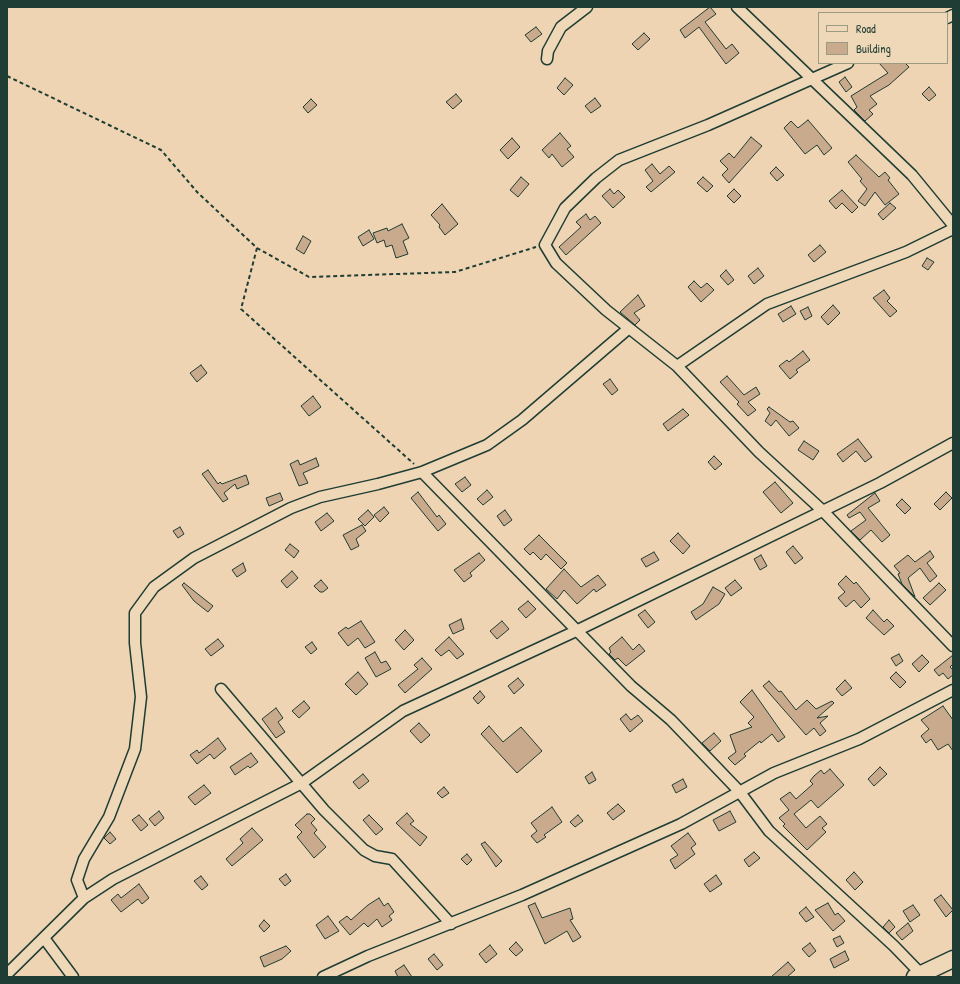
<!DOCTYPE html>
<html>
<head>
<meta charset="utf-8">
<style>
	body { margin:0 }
	#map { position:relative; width:960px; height:984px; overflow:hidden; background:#eed4b2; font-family:"Patrick Hand",sans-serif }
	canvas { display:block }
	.frame { position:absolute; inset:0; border:8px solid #1f3d34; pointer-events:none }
	.legend { position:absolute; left:818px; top:12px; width:130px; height:52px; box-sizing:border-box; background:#eed8b7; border:1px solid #9b9a83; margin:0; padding:5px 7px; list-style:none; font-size:12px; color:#1f3d34 }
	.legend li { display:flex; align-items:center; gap:8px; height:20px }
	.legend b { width:20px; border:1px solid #9b9a83 }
</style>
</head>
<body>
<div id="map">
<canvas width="960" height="984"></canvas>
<div class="frame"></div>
<ul class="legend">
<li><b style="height:5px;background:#eed8b7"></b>Road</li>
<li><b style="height:11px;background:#caaa8d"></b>Building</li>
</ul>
</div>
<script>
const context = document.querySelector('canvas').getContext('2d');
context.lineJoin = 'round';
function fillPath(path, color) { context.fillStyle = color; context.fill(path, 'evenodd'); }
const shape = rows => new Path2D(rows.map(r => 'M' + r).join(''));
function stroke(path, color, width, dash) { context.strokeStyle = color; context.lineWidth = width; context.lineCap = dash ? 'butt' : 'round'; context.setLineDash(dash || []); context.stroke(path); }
const building = shape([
	[710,7,716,14,705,22,726,49,732,44,739,53,726,64,699,27,685,38,680,30,710,7],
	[536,27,542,34,531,42,525,35,536,27],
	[644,33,650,39,638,50,632,44,644,33],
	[879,63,905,63,909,67,889,85,870,96,877,104,869,110,873,114,865,121,854,110,857,107,851,96,888,73,879,63],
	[845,77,852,87,846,92,839,82,845,77],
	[565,78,573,85,564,95,557,88,565,78],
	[929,87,936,95,929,101,922,94,929,87],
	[456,94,462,101,453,109,446,102,456,94],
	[595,98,601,106,591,113,585,106,595,98],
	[311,99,317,105,308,113,303,107,311,99],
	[808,120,832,148,824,155,817,145,805,154,784,128,791,121,798,128,808,120],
	[560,133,571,146,567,149,574,157,562,167,552,154,549,158,542,150,560,133],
	[751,137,762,146,729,183,722,175,728,169,720,161,729,153,734,158,751,137],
	[512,138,520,147,508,159,500,150,512,138],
	[856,155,879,177,885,172,890,178,888,180,899,194,885,205,875,192,865,206,858,201,867,189,860,181,862,179,848,162,856,155],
	[652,164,660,174,669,166,675,172,651,192,646,187,653,181,645,170,652,164],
	[776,167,784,175,777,181,770,173,776,167],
	[521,177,529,184,518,197,510,190,521,177],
	[703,177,713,186,707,192,697,183,703,177],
	[610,189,614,194,618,190,625,197,613,208,602,196,610,189],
	[734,189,741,196,734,203,727,196,734,189],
	[842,190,858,207,852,213,842,203,836,209,829,201,842,190],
	[890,203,896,208,883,220,878,214,890,203],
	[442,204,458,224,445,235,439,227,440,225,431,215,442,204],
	[586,214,590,220,595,216,601,223,566,255,559,247,581,227,576,222,586,214],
	[402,224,409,238,403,241,408,254,396,258,392,245,386,247,384,240,377,243,373,233,387,228,388,231,402,224],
	[369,230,374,239,363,246,358,237,369,230],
	[303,236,311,241,304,254,296,249,303,236],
	[820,245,826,252,814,262,808,255,820,245],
	[927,258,934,262,928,270,922,266,927,258],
	[758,268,764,276,754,284,748,276,758,268],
	[726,270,734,280,728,285,720,276,726,270],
	[694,281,701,288,707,283,714,290,701,302,688,287,694,281],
	[884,290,890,298,887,301,897,311,890,317,873,298,884,290],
	[638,295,645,306,634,313,640,320,635,325,620,312,638,295],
	[833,305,840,313,828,325,821,317,833,305],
	[791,306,796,314,783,322,778,314,791,306],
	[808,307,812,316,805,320,800,311,808,307],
	[803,351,810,360,796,370,798,372,790,379,779,366,787,360,789,362,803,351],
	[201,365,207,373,197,382,190,373,201,365],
	[727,376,744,395,756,387,760,394,748,402,756,410,748,416,737,404,739,402,720,382,727,376],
	[610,379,618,390,612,395,603,384,610,379],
	[313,396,321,407,309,416,301,406,313,396],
	[769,407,790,422,793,421,799,428,789,436,776,420,771,426,765,421,770,413,767,409,769,407],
	[683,409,689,415,668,431,663,424,683,409],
	[858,439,872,457,865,462,856,451,843,462,837,454,858,439],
	[804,441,819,451,813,460,798,450,804,441],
	[714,456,722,464,715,470,708,462,714,456],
	[316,458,319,466,303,473,308,483,299,486,290,464,298,460,300,465,316,458],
	[208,470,218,484,220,482,222,484,246,475,249,484,237,489,235,484,224,493,228,499,223,502,202,474,208,470],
	[465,477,471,485,462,492,455,484,465,477],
	[775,482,793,503,781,513,763,492,775,482],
	[487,490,493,497,483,505,477,499,487,490],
	[418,492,437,517,439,515,446,524,438,531,411,498,418,492],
	[946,492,952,498,940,510,934,504,946,492],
	[280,493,283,500,269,506,266,498,280,493],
	[875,493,880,501,868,508,890,535,882,542,871,530,860,540,851,531,866,520,860,512,849,518,847,515,875,493],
	[902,499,911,508,905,514,896,505,902,499],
	[384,507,389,513,380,522,374,515,384,507],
	[368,510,374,517,365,526,358,519,368,510],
	[505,510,512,520,504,526,497,516,505,510],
	[327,513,334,521,321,531,315,522,327,513],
	[362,525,366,531,356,539,359,546,351,550,343,535,362,525],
	[180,527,184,534,178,538,173,531,180,527],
	[678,533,690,546,683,554,670,541,678,533],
	[539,535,567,563,561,569,546,554,541,560,533,552,530,555,524,549,539,535],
	[290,544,299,551,294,558,285,550,290,544],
	[793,546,803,558,795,564,786,552,793,546],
	[930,551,934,557,927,563,937,576,930,582,920,568,908,578,915,597,902,584,898,574,900,573,894,566,908,555,915,562,930,551],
	[654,552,659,560,646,567,641,559,654,552],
	[479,553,485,560,470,573,472,576,464,582,454,570,479,553],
	[761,555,767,566,760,570,754,559,761,555],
	[243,563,246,571,237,577,232,570,243,563],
	[564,569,581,587,598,575,606,585,596,592,594,589,577,604,564,590,557,599,546,589,564,569],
	[292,571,298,578,287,588,281,581,292,571],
	[846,576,854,584,856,582,870,599,861,608,854,600,846,607,838,598,845,592,838,584,846,576],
	[321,580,328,588,323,592,320,592,314,586,321,580],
	[735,580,742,588,731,596,725,588,735,580],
	[184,583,213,606,208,612,194,601,182,585,184,583],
	[939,583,946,590,930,605,923,598,939,583],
	[713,587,725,594,719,604,696,620,691,612,703,604,713,587],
	[528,601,536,609,526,618,518,609,528,601],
	[645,610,655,622,648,628,638,615,645,610],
	[873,610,884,622,887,619,894,626,884,635,866,618,873,610],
	[461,619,464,629,453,634,449,625,461,619],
	[361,621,375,642,365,648,358,638,348,646,338,633,346,627,348,629,361,621],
	[502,621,509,629,497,639,490,631,502,621],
	[405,630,414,640,404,650,395,640,405,630],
	[449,637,464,654,457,659,449,650,441,656,435,650,449,637],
	[622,637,633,650,639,644,645,651,626,666,618,658,615,660,609,654,611,652,609,648,622,637],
	[218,639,224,646,211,656,205,649,218,639],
	[312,642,317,649,311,654,305,647,312,642],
	[375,652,381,663,386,661,391,669,376,677,365,658,375,652],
	[899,654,903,661,896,666,891,658,899,654],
	[922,655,929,662,919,672,912,664,922,655],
	[953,655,953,664,950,667,953,670,953,675,948,679,943,673,939,676,934,670,953,655],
	[422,658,432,669,405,693,398,685,418,669,414,665,422,658],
	[358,672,368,684,356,695,345,684,358,672],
	[896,672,906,682,900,688,890,678,896,672],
	[518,678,524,685,514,694,508,686,518,678],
	[845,680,852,688,842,696,836,689,845,680],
	[769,681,779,692,781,691,796,710,807,700,816,709,832,701,834,703,817,718,828,716,820,723,826,731,820,736,814,728,806,735,763,686,769,681],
	[752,690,785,737,778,742,772,734,761,743,760,741,744,754,746,756,735,765,728,758,736,752,730,735,752,727,748,723,754,717,740,702,752,690],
	[480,691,485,697,478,704,473,698,480,691],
	[304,701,310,708,299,718,292,711,304,701],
	[943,706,953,720,953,751,948,744,938,750,931,739,926,743,921,736,929,729,921,720,943,706],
	[276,708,283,718,278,722,285,732,276,738,262,719,276,708],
	[626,714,631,720,638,715,643,721,630,732,620,719,626,714],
	[419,723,430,735,421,743,410,731,419,723],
	[489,726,503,742,521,727,542,751,517,773,481,734,489,726],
	[714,733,721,741,710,751,702,743,714,733],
	[218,738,226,749,214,759,210,754,197,764,190,755,197,750,199,753,218,738],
	[251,753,258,762,250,768,248,766,235,775,230,767,251,753],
	[880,767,887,774,874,786,868,779,880,767],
	[830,769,844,785,818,808,811,800,794,814,806,828,820,816,827,824,822,828,826,832,807,850,783,826,785,824,779,818,789,810,780,799,790,792,796,799,813,784,810,781,814,776,821,770,824,774,830,769],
	[592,772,596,780,589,784,585,777,592,772],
	[363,774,369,781,359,789,353,782,363,774],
	[683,779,687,787,676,793,672,785,683,779],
	[204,785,211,793,195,805,188,797,204,785],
	[444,787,449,793,442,798,437,793,444,787],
	[618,804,625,811,613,820,607,813,618,804],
	[552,807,562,822,544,835,546,837,537,843,531,836,537,831,531,823,552,807],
	[159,811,164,818,155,826,149,819,159,811],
	[730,811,736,822,719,831,713,820,730,811],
	[407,813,414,821,410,824,427,837,420,846,396,823,407,813],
	[307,814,310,814,315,819,311,823,317,830,314,833,326,847,314,858,297,837,302,832,295,825,307,814],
	[139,815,148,825,141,831,132,820,139,815],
	[369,815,383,829,376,835,363,820,369,815],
	[578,815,583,821,575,827,570,822,578,815],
	[252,828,263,840,232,866,226,859,243,843,240,839,252,828],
	[110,832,116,839,110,844,104,838,110,832],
	[688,833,696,844,691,848,695,854,675,869,670,860,678,855,671,846,688,833],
	[485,842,502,861,496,867,481,844,485,842],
	[754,852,760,858,749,867,744,860,754,852],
	[467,854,472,860,467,865,461,859,467,854],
	[854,872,863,882,855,890,846,880,854,872],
	[286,874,291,881,285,886,279,879,286,874],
	[716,875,722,884,710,892,704,884,716,875],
	[201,876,208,885,202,890,194,881,201,876],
	[139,884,149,898,142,904,138,899,121,912,111,900,118,894,121,898,139,884],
	[941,895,953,910,946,917,934,900,941,895],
	[379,898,384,906,388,903,394,912,389,916,392,920,382,927,377,919,368,927,364,923,350,935,339,922,347,916,351,920,368,905,379,898],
	[535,903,542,918,570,908,573,919,570,920,581,937,573,942,567,931,545,944,528,906,535,903],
	[828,903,835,915,838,913,845,921,833,931,815,910,828,903],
	[913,905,920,915,910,922,903,911,913,905],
	[806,907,814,917,806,922,799,913,806,907],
	[328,916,339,931,325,939,316,925,328,916],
	[264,920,270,926,264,932,259,926,264,920],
	[889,920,895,927,889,933,883,927,889,920],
	[908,923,913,931,902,940,896,933,908,923],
	[840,936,844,943,837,947,833,939,840,936],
	[516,942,523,950,516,956,509,949,516,942],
	[810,943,816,951,809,957,802,949,810,943],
	[490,945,497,954,486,963,479,954,490,945],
	[286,946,291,951,282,959,264,967,260,957,286,946],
	[845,951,849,960,834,968,830,959,845,951],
	[434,954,443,965,437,970,428,959,434,954],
	[788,962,795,970,787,977,771,977,788,962],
	[404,965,412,977,398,977,395,971,404,965]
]);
fillPath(building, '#caaa8d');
stroke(building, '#1f3d34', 1);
const minor = shape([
	[737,7,912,175,953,225],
	[947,18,953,15],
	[547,59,548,51,561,27,587,7],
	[848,63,708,125,619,160,596,178,565,208,545,245,556,263,606,310,677,366,759,452,823,511,953,646],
	[677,366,767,304,906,252,953,229],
	[422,472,631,686,671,720,739,791,769,831,894,946,924,977],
	[221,689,324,810,364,850,375,856,392,859,451,924],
	[84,898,77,880,84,859,109,817,135,749,141,697,135,643,135,613,154,587,194,558,291,508,320,497,378,484,422,472,487,445,522,420,628,329],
	[44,938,73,977],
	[7,974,84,898,113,879,302,783,403,711,576,631,880,483,953,443],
	[323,977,368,956,522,895,681,824,774,773,859,739,953,690]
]);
const primary = shape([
	[915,977,953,959]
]);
stroke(minor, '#1f3d34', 13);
stroke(primary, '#1f3d34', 19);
stroke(shape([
	[7,76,161,150,198,193,257,248,309,277,455,272,536,247],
	[257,248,241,309,414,464]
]), '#1f3d34', 2, [4, 3]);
stroke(minor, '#eed8b7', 10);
stroke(primary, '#eed8b7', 16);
</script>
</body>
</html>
